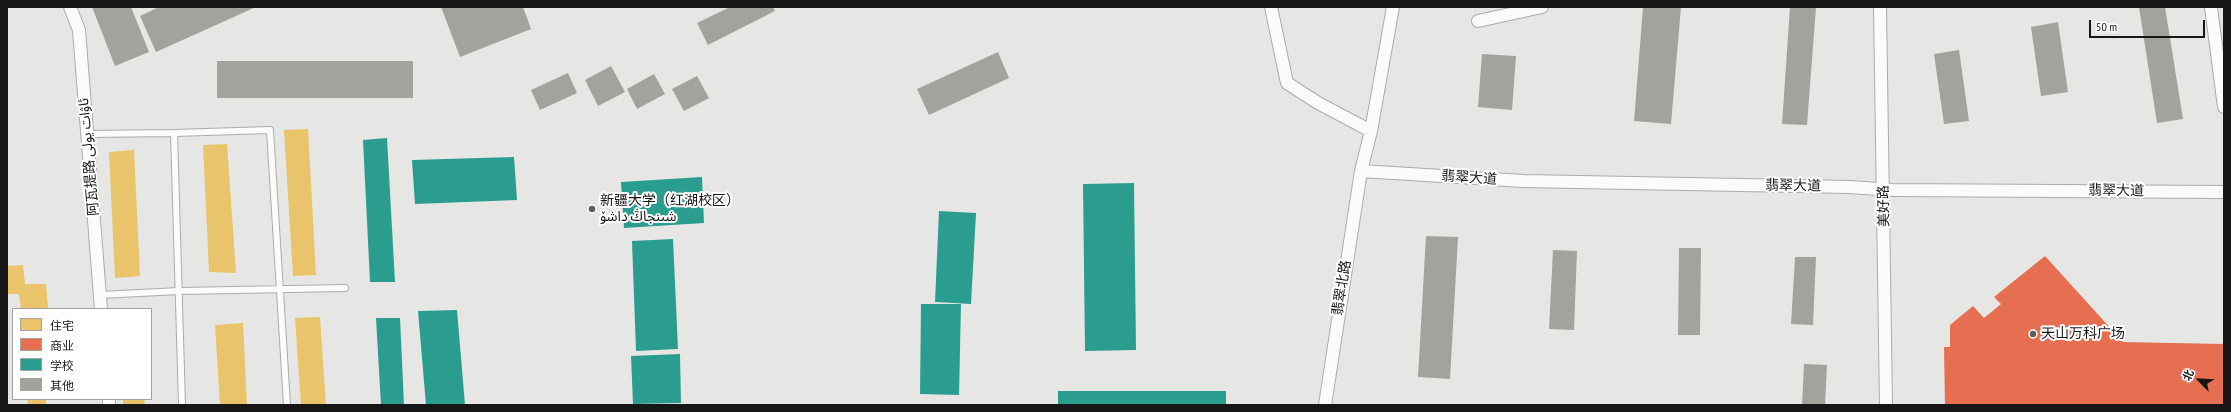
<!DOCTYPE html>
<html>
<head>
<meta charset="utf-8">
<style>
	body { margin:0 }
	#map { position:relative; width:2231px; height:412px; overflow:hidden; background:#e6e7e5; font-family:"PT Sans Narrow","Noto Sans SC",sans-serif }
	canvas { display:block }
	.frame { position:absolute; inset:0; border:8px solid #151615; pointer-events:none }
	.legend { position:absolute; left:12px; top:308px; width:140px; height:92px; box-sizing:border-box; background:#fff; border:1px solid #a1a2a1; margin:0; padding:5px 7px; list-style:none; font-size:12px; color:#151615 }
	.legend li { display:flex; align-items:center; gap:8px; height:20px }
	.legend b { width:20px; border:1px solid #a1a2a1 }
	.north { position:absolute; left:2179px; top:360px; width:40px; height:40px; -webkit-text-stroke:3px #fff; paint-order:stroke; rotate:294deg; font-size:11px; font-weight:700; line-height:16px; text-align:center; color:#151615 }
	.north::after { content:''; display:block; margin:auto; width:14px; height:18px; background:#151615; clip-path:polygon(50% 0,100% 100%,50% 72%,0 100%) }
	.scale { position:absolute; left:2089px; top:20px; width:116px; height:18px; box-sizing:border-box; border:2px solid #151615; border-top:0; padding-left:5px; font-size:12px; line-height:14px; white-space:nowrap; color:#151615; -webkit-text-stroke:3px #fff; paint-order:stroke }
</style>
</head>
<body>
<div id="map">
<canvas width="2231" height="412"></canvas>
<div class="frame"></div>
<ul class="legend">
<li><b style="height:11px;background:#e9c46a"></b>住宅</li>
<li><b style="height:11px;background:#e76f51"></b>商业</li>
<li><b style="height:11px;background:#2a9d8f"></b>学校</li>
<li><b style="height:11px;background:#a1a49d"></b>其他</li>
</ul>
<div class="north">北</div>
<div class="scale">50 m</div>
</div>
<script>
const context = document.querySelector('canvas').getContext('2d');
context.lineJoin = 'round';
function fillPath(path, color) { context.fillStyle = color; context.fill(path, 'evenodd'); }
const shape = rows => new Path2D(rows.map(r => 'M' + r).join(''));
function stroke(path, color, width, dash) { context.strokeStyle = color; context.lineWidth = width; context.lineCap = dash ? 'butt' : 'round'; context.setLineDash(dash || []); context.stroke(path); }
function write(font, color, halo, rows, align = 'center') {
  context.font = font + ' "PT Sans Narrow","Noto Sans Arabic","Noto Sans SC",sans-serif'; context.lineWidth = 4; context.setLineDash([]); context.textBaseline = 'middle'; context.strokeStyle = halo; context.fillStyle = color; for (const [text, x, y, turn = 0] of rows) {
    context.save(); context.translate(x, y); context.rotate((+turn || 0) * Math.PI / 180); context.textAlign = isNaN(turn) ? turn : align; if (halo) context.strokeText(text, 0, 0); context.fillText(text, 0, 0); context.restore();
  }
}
fillPath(shape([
	[308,129,316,275,293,276,284,130],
	[227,144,236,273,209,272,203,145],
	[134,150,140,276,115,278,109,152],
	[23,265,25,284,46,284,48,309,21,309,19,294,7,294,7,266],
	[320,317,326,405,301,405,295,318],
	[243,323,247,405,220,405,215,325],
	[27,399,46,399,46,405,28,405],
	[123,399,144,399,145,405,123,405]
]), '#e9c46a');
fillPath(shape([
	[2045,256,2123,342,2224,344,2224,405,1945,405,1944,347,1950,347,1950,325,1973,306,1984,318,2001,304,1994,297]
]), '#e76f51');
fillPath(shape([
	[387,138,395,282,370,282,363,140],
	[514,157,517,200,415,204,412,160],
	[702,177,704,223,624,228,621,182],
	[1134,183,1136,350,1085,351,1083,184],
	[939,211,976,213,971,304,935,302],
	[673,239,678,349,636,351,632,241],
	[921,304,961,304,959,395,920,394],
	[457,310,465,405,426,405,418,311],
	[376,318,400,318,404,405,381,405],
	[680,354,681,403,633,404,631,356],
	[1058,391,1226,391,1226,405,1058,405]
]), '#2a9d8f');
fillPath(shape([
	[92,7,131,7,149,52,115,66],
	[159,7,256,7,156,52,140,16],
	[441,7,523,7,531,29,460,57],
	[730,7,773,7,775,11,708,45,697,23],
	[1643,7,1681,7,1671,124,1634,121],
	[1790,7,1816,7,1807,125,1782,124],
	[2139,7,2165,7,2183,119,2157,123],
	[2058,22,2068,92,2041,96,2031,27],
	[1959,50,1969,121,1944,124,1934,54],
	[998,52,1009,78,929,115,917,89],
	[1482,54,1516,56,1512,110,1478,107],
	[217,61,413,61,413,98,217,98],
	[611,66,625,92,598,106,585,80],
	[568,73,577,93,540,110,531,90],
	[654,74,665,94,637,109,627,89],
	[697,76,709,98,684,111,672,89],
	[1426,236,1458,237,1450,379,1418,377],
	[1679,248,1701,248,1700,335,1678,335],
	[1553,250,1577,251,1574,330,1549,329],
	[1795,257,1816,257,1813,325,1791,324],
	[1804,364,1827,365,1825,405,1802,405]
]), '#a1a49d');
const lane = shape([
	[174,133,270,130,287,405],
	[87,134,174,133,182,405],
	[100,295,179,291,345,288]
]);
const street = shape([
	[70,7,79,30,101,309],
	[1271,7,1287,83,1318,103,1371,131],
	[1880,7,1886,405],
	[2211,7,2224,107],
	[1478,21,1542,7],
	[1361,171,1523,181,1850,187,1893,190,2224,192],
	[109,399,109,405],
	[1325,405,1361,171,1371,131,1393,7]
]);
stroke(lane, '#abacaa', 8);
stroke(street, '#abacaa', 14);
stroke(lane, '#fbfbfb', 6);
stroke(street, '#fbfbfb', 12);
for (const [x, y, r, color] of [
	[592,209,4,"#5e5f5e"],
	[2033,334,4,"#5e5f5e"]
]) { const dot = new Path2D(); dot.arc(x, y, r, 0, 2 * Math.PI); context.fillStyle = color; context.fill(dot); stroke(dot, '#fff', 1.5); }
write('14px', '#151615', '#fff', [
	["阿瓦提路 ئاۋات يولى",89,157,-95],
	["翡翠大道",1469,178,4],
	["翡翠大道",1793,186,1],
	["翡翠大道",2116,191,1],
	["美好路",1884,206,-91],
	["翡翠北路",1342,288,-81]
]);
write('14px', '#151615', '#fff', [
	["新疆大学（红湖校区）",600,201],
	["شىنجاڭ داشۆ",600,217],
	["天山万科广场",2041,334]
], 'left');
</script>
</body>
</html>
